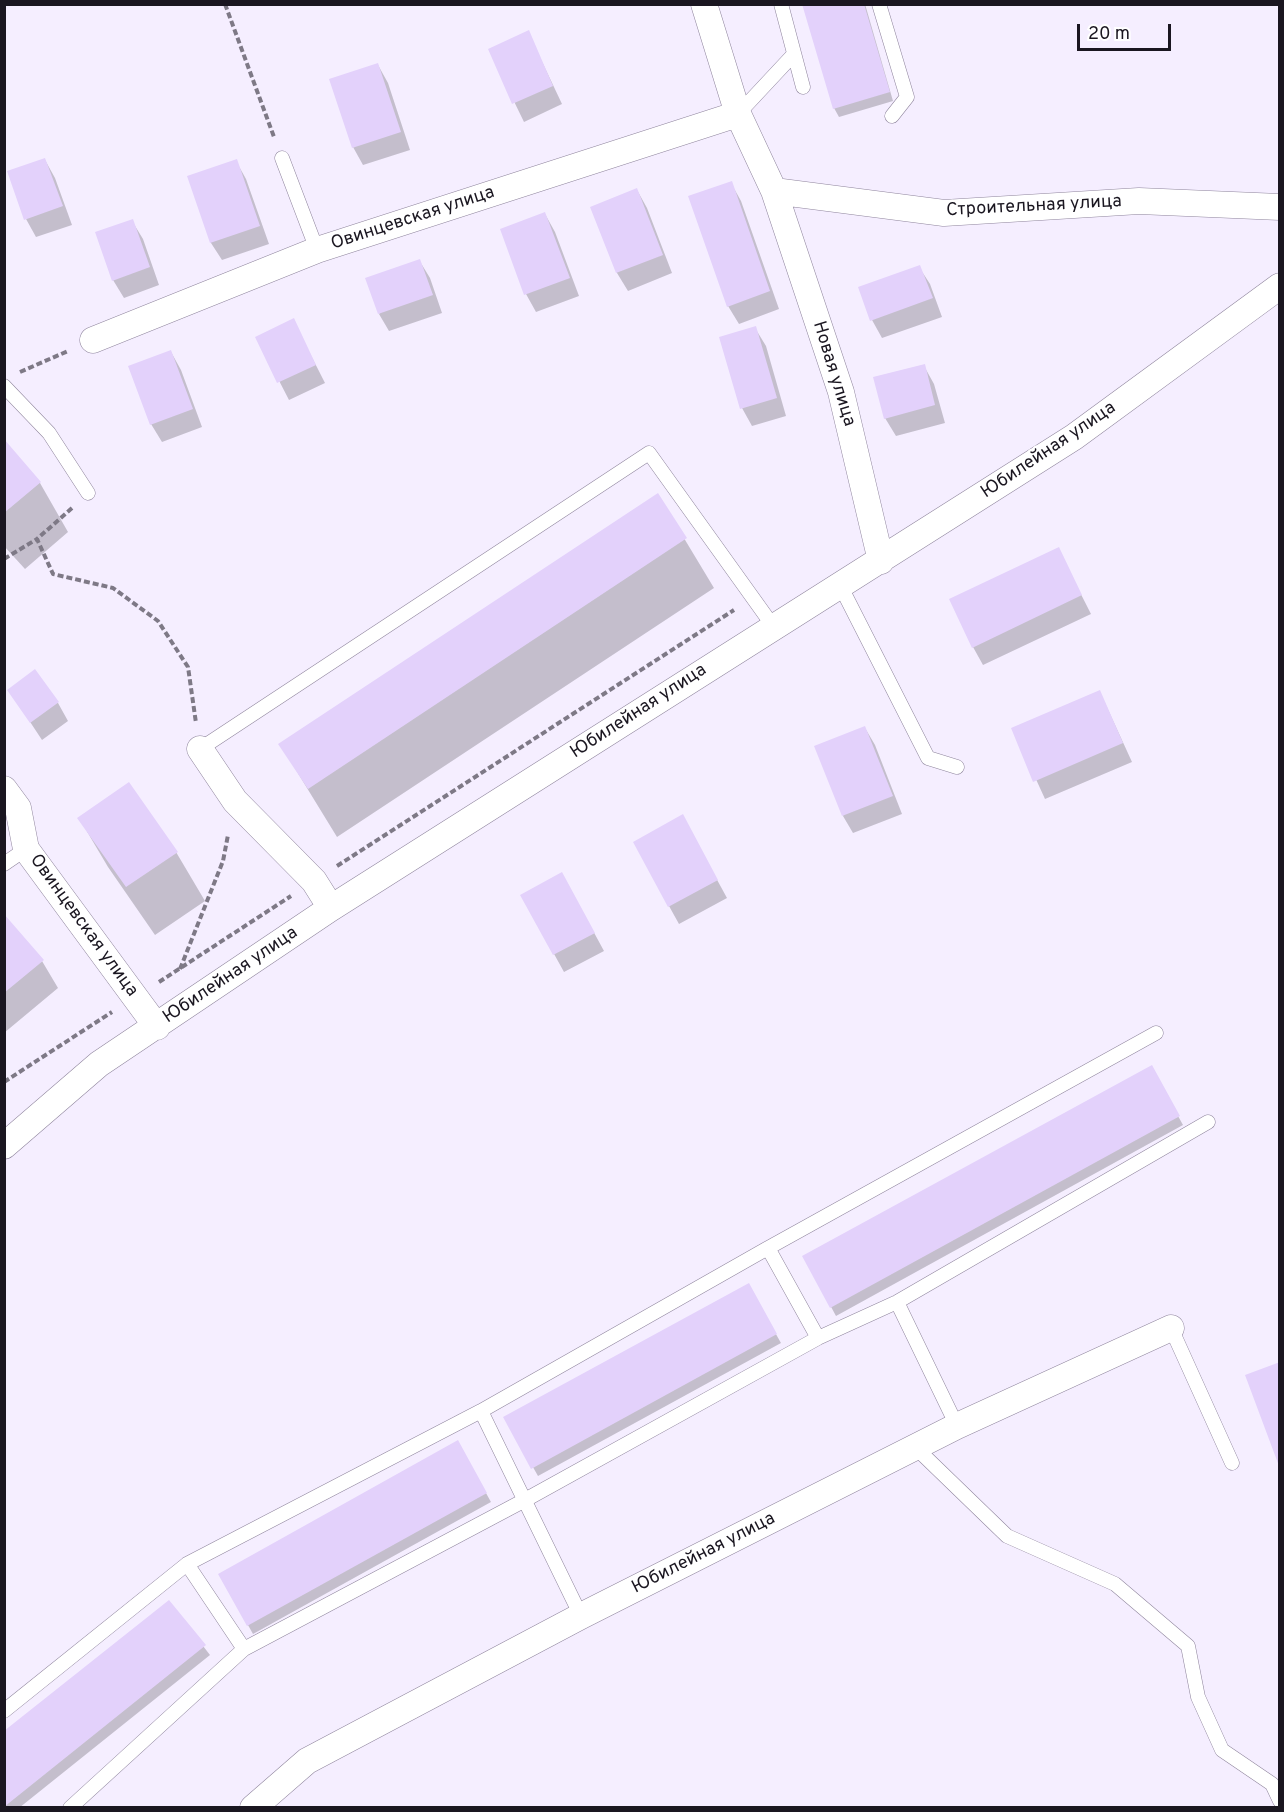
<!DOCTYPE html>
<html>
<head>
<meta charset="utf-8">
<style>
	body { margin:0 }
	#map { position:relative; width:1284px; height:1812px; overflow:hidden; background:#f5eeff; font-family:Overpass,sans-serif }
	canvas { display:block }
	.frame { position:absolute; inset:0; border:6px solid #1a1620; pointer-events:none }
	.scale { position:absolute; left:1077px; top:24px; width:94px; height:27px; box-sizing:border-box; border:3px solid #1a1620; border-top:0; padding-left:8px; font-size:18px; line-height:21px; white-space:nowrap; color:#1a1620; -webkit-text-stroke:4px #fff; paint-order:stroke }
</style>
</head>
<body>
<div id="map">
<canvas width="1284" height="1812"></canvas>
<div class="frame"></div>
<div class="scale">20 m</div>
</div>
<script>
const context = document.querySelector('canvas').getContext('2d');
context.lineJoin = 'round';
function fillPath(path, color) { context.fillStyle = color; context.fill(path, 'evenodd'); }
const shape = rows => new Path2D(rows.map(r => 'M' + r).join(''));
function stroke(path, color, width, dash) { context.strokeStyle = color; context.lineWidth = width; context.lineCap = dash ? 'butt' : 'round'; context.setLineDash(dash || []); context.stroke(path); }
function write(font, color, halo, rows, align = 'center') {
  context.font = font + ' Overpass,sans-serif'; context.lineWidth = 4.5; context.setLineDash([]); context.textBaseline = 'middle'; context.strokeStyle = halo; context.fillStyle = color; for (const [text, x, y, turn = 0] of rows) {
    context.save(); context.translate(x, y); context.rotate((+turn || 0) * Math.PI / 180); context.textAlign = isNaN(turn) ? turn : align; if (halo) context.strokeText(text, 0, 0); context.fillText(text, 0, 0); context.restore();
  }
}
fillPath(shape([
	[804,4,865,4,893,101,839,117,834,108],
	[528,32,562,104,524,122,489,50],
	[378,65,388,83,410,150,363,165,353,147],
	[45,160,55,178,72,225,36,237,26,219],
	[236,161,246,179,269,244,222,260,211,243,189,177],
	[731,183,741,201,779,309,739,324,728,306],
	[637,190,647,208,672,273,628,291,617,273,592,208],
	[545,214,555,232,579,296,536,312,526,294],
	[132,221,143,239,159,285,124,298,113,280],
	[419,260,430,278,442,313,389,331,379,314],
	[919,267,930,284,942,317,882,338,872,320],
	[293,320,325,383,289,400,257,338],
	[755,328,766,346,786,416,752,426,742,408],
	[171,352,181,370,202,427,162,442,151,424],
	[924,366,934,384,945,423,896,436,885,418],
	[4,442,40,483,68,532,25,569,4,546],
	[658,495,714,588,337,837,280,744],
	[1058,549,1091,614,983,665,973,647],
	[9,690,58,703,68,721,42,740],
	[1100,692,1132,762,1045,799,1013,729],
	[865,728,875,745,902,814,853,833,843,816],
	[79,818,176,852,205,901,155,935,108,867],
	[692,834,727,898,679,924,669,906],
	[572,892,604,951,564,972,522,896],
	[4,916,42,961,58,988,4,1033],
	[1151,1067,1183,1125,836,1316,804,1257],
	[748,1285,781,1343,538,1476,505,1418],
	[458,1443,491,1502,253,1634,220,1575],
	[169,1602,210,1655,19,1808,4,1808,4,1733]
]), '#0003');
fillPath(shape([
	[802,4,864,4,890,92,833,109],
	[529,30,553,86,512,104,488,49],
	[378,63,401,132,352,148,329,79],
	[45,158,63,206,24,220,7,171],
	[237,159,260,226,210,243,187,176],
	[732,181,770,291,727,307,688,196],
	[637,188,663,255,616,273,590,207],
	[545,212,570,278,524,295,500,229],
	[133,219,150,267,112,281,95,232],
	[420,259,433,295,378,314,365,278],
	[920,265,933,298,870,321,858,287],
	[294,318,316,365,277,383,255,337],
	[756,326,777,398,740,409,719,337],
	[171,350,193,409,150,425,128,366],
	[925,364,935,405,884,419,873,377],
	[4,439,41,482,4,513],
	[658,493,687,538,308,789,278,744],
	[1059,547,1082,595,972,648,949,599],
	[35,669,59,702,30,723,7,690],
	[1100,690,1123,743,1033,782,1011,728],
	[865,726,893,796,842,816,814,746],
	[129,782,178,852,126,887,77,818],
	[683,814,718,880,668,907,633,842],
	[562,872,595,933,553,955,520,895],
	[4,914,44,960,4,993],
	[1152,1065,1180,1116,830,1308,802,1256],
	[749,1283,777,1334,531,1469,503,1417],
	[1280,1362,1280,1466,1279,1466,1245,1375],
	[458,1440,487,1493,247,1626,218,1574],
	[169,1600,206,1645,4,1807,4,1731]
]), '#e3d1fb');
const service = shape([
	[781,4,803,87],
	[879,4,907,97,892,116],
	[738,114,794,54],
	[282,158,317,250],
	[4,386,49,433,88,493],
	[841,587,928,758,957,767],
	[200,749,649,453,773,626],
	[4,864,26,849],
	[897,1302,957,1426],
	[1171,1328,1232,1463],
	[818,1338,768,1248,1156,1033],
	[481,1411,581,1616],
	[915,1447,1007,1536,1115,1584,1188,1646,1198,1697,1222,1750,1272,1784,1280,1801],
	[187,1564,244,1649],
	[4,1711,187,1564,481,1411,768,1248],
	[70,1808,244,1649,525,1500,818,1338,897,1302,1208,1122]
]);
const minor = shape([
	[704,4,738,114,774,191,944,213,1139,201,1280,207],
	[774,191,841,392,881,561],
	[93,340,317,250,738,114],
	[200,749,235,801,314,881,331,908],
	[4,789,18,808,26,849,157,1027],
	[4,1146,99,1064,331,908,1074,437,1280,286],
	[253,1808,307,1761,581,1616,957,1426,1171,1328]
]);
stroke(service, '#8f859d', 15);
stroke(minor, '#8f859d', 27);
stroke(shape([
	[225,4,274,137],
	[20,372,68,351],
	[72,508,37,539,53,574,113,588,158,621,188,667,196,723],
	[4,559,37,539],
	[337,866,734,610],
	[180,969,223,861,228,835],
	[159,982,291,896],
	[4,1082,112,1012]
]), '#7e7986', 4, [6, 3]);
stroke(service, '#fff', 14);
stroke(minor, '#fff', 26);
write('18px', '#1a1620', '#fff', [
	["Строительная улица",1034,207,-3],
	["Овинцевская улица",413,219,-18],
	["Новая улица",833,374,73],
	["Юбилейная улица",1049,451,-34],
	["Юбилейная улица",639,712,-33],
	["Овинцевская улица",83,926,54],
	["Юбилейная улица",231,976,-34],
	["Юбилейная улица",704,1554,-27]
]);
</script>
</body>
</html>
